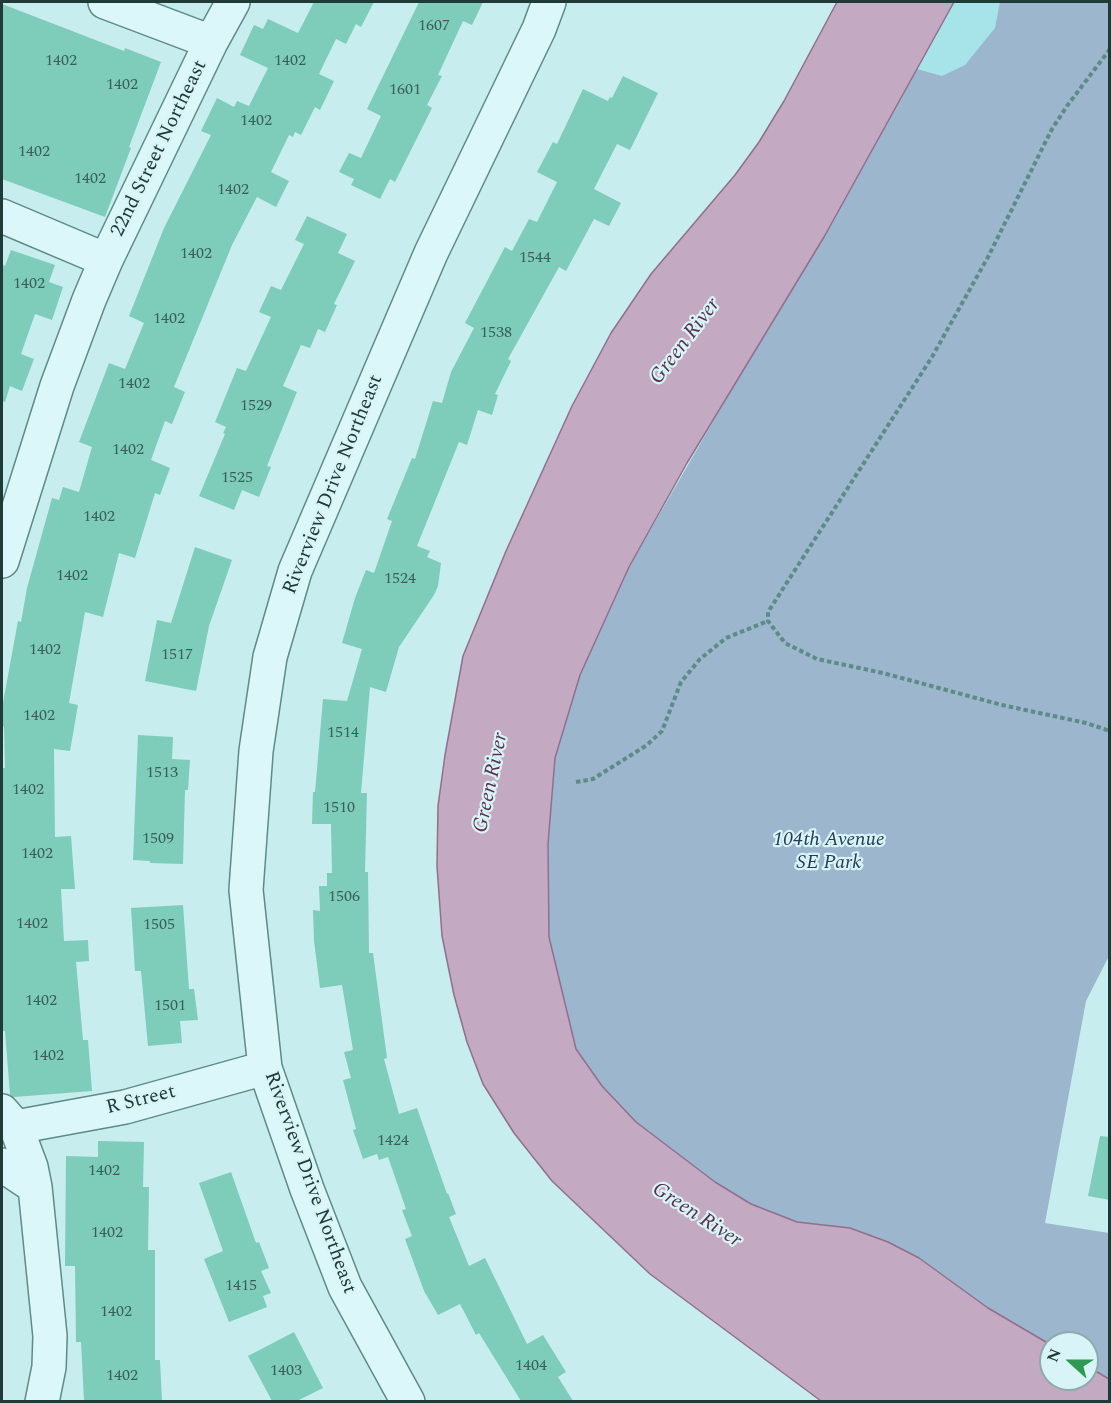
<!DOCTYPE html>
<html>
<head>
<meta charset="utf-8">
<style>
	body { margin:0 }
	#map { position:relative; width:1111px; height:1403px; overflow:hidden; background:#c8edee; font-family:Spectral,serif }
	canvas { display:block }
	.frame { position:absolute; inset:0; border:3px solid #203b37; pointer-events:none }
	.north { position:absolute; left:1039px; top:1331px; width:60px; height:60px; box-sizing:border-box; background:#d8f4f6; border:2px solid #8eaaaa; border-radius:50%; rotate:291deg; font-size:16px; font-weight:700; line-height:24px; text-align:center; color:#203b37 }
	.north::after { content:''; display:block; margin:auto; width:21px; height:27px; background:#2d9952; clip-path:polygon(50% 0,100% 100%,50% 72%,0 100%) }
</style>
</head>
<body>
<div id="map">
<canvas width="1111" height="1403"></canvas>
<div class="frame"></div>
<div class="north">N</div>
</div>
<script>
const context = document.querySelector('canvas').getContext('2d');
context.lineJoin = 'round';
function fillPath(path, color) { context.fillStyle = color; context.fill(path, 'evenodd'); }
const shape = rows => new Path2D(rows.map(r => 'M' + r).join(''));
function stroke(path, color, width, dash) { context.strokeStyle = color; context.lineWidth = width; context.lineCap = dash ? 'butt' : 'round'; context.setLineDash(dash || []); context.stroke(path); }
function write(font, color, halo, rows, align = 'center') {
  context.font = font + ' Spectral,serif'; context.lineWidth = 4.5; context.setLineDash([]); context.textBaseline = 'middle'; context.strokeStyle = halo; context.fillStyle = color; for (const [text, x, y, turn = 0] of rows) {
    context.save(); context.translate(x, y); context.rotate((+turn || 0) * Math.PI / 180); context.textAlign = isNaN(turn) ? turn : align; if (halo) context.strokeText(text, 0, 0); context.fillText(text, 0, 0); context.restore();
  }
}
fillPath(shape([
	[954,2,1109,2,1109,956,1086,1001,1045,1223,1109,1233,1109,1379,1087,1366,1087,1343,1051,1343,1051,1345,988,1308,919,1258,888,1242,850,1228,797,1222,751,1204,715,1182,636,1122,602,1086,576,1049,549,937,548,844,555,758,580,675,629,567,917,69]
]), '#9bb6cd');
fillPath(shape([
	[954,2,1000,2,995,28,965,65,942,76,917,69]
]), '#a6e4ea');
const water = shape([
	[837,2,954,2,824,237,687,463,629,567,580,675,555,758,548,844,549,937,576,1049,602,1086,636,1122,715,1182,751,1204,797,1222,850,1228,888,1242,919,1258,988,1308,1051,1345,1051,1379,1087,1379,1087,1366,1109,1379,1109,1401,821,1401,650,1274,552,1181,514,1133,483,1084,467,1042,454,995,442,936,437,866,438,806,445,755,463,656,506,551,572,406,611,333,651,274,735,175,759,142,784,101,837,2]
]);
fillPath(water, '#c3a9c1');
stroke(water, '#916f8e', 1.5);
fillPath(shape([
	[314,2,374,2,361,27,356,24,346,44,336,39,319,74,334,81,320,110,315,107,301,135,295,132,293,137,289,135,271,172,289,181,276,207,257,197,232,245,174,387,185,392,172,424,165,421,151,460,170,468,160,495,155,493,135,558,119,553,103,617,85,612,69,703,78,705,70,751,54,749,55,837,71,836,75,889,61,889,64,941,88,940,89,961,76,962,83,1040,88,1040,92,1091,14,1097,10,1095,5,1031,2,1031,2,768,5,768,4,727,2,726,2,708,18,621,21,622,27,588,52,498,59,500,63,487,79,492,92,447,79,442,109,363,125,369,144,323,129,316,164,228,211,135,201,131,217,98,234,107,237,101,249,106,268,68,240,55,254,25,263,29,268,19,298,33],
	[419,2,483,2,472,25,463,21,438,75,442,76,427,105,432,108,395,182,390,179,380,199,351,185,354,179,339,172,349,153,361,158,381,116,367,109],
	[2,4,124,51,125,48,161,62,129,147,131,148,105,217,2,179],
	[623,76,658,93,630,150,617,144,594,189,621,203,609,226,594,219,566,271,559,267,508,359,511,361,495,394,498,395,492,415,478,410,467,445,459,442,417,546,430,551,427,557,441,563,438,586,434,595,399,647,386,692,370,687,361,793,367,793,365,872,368,872,369,953,373,953,387,1058,384,1059,399,1114,417,1108,447,1194,448,1193,456,1214,449,1217,469,1266,485,1258,527,1344,543,1335,566,1372,558,1377,573,1401,521,1401,479,1333,476,1335,460,1304,438,1315,424,1291,405,1239,412,1236,402,1210,406,1209,388,1157,379,1160,377,1154,363,1159,353,1130,356,1129,343,1080,351,1078,344,1052,353,1050,342,985,320,988,314,941,313,910,320,911,319,886,327,886,327,873,332,873,331,824,312,824,313,792,315,792,323,699,347,701,362,649,342,643,355,598,366,570,374,573,392,521,387,519,412,458,415,459,433,401,442,403,451,372,474,328,465,323,505,247,512,251,529,219,537,222,557,182,537,172,553,142,557,144,583,89,608,101,610,97,612,98],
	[307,216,347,234,338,253,355,261,334,304,337,305,325,332,318,329,310,348,301,345,283,386,297,392,267,466,271,467,259,497,242,490,234,510,199,496,225,434,223,433,226,427,215,422,237,368,246,371,271,317,259,312,271,286,281,290,304,244,295,240],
	[11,250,55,265,49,282,63,287,52,320,35,314,21,354,34,359,22,391,10,386,5,402,2,401,2,264,5,266],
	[195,547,232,560,209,626,196,691,145,681,157,620,171,623],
	[138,735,173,737,172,759,190,760,188,790,185,790,183,864,150,863,150,861,133,860],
	[183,905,189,989,194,989,198,1020,180,1021,182,1043,148,1046,141,971,135,971,131,908],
	[1100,1136,1110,1137,1110,1200,1088,1196],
	[98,1141,144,1142,143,1187,149,1187,148,1250,155,1250,155,1360,160,1360,162,1401,84,1401,81,1342,76,1342,75,1266,65,1266,66,1156,98,1157],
	[231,1172,256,1243,259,1242,269,1268,261,1271,271,1293,263,1296,267,1307,229,1322,204,1259,223,1251,199,1183],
	[294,1332,323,1388,297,1401,272,1401,248,1356]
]), '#7eccba');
const minor = shape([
	[105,2,211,42],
	[2,216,106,260],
	[2,561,57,386,89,300,106,260,211,42,233,2],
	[2,1111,16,1127,31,1167,35,1187,50,1336,49,1367,42,1402],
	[16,1127,125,1107,265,1068],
	[2,1165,35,1187],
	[408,1402,345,1287,307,1189,265,1068,246,890,256,751,270,657,295,571,431,253,539,29,549,2]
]);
stroke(minor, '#5d8b85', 36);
stroke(shape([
	[1110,49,1067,106,1052,129,988,257,932,357,768,612,768,621,785,643,817,659,883,673,1002,705,1086,723,1110,731],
	[576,782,593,779,647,745,662,731,681,682,700,659,726,638,768,621]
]), '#5d8b85', 4, [4.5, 3]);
stroke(minor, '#dbf7f9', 33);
write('16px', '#385f58', null, [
	["1607",434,27],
	["1402",61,62],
	["1402",290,62],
	["1402",122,86],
	["1601",405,91],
	["1402",256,122],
	["1402",34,153],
	["1402",90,180],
	["1402",233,191],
	["1402",196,255],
	["1544",535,259],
	["1402",29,285],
	["1402",169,320],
	["1538",496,334],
	["1402",134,385],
	["1529",256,407],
	["1402",128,451],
	["1525",237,479],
	["1402",99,518],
	["1402",72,577],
	["1524",400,580],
	["1402",45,651],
	["1517",177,656],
	["1402",39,717],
	["1514",343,734],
	["1513",162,774],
	["1402",28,791],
	["1510",339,809],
	["1509",158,840],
	["1402",37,855],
	["1506",344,898],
	["1402",32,925],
	["1505",159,926],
	["1402",41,1002],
	["1501",170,1007],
	["1402",48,1057],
	["1424",393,1142],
	["1402",104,1172],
	["1402",107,1234],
	["1415",241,1287],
	["1402",116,1313],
	["1404",531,1367],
	["1403",286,1372],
	["1402",122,1377]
]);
write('20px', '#203b37', '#d8f4f6', [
	["22nd Street Northeast",160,149,-64],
	["Riverview Drive Northeast",334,485,-68],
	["R Street",141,1101,-14],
	["Riverview Drive Northeast",309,1183,70]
]);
write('italic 20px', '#273a57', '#d8f4f6', [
	["104th Avenue",829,841],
	["SE Park",829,864]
]);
write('italic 21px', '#5b304e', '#d8f4f6', [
	["Green River",686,342,-53],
	["Green River",492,783,-78],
	["Green River",696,1216,33]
]);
</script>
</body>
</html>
